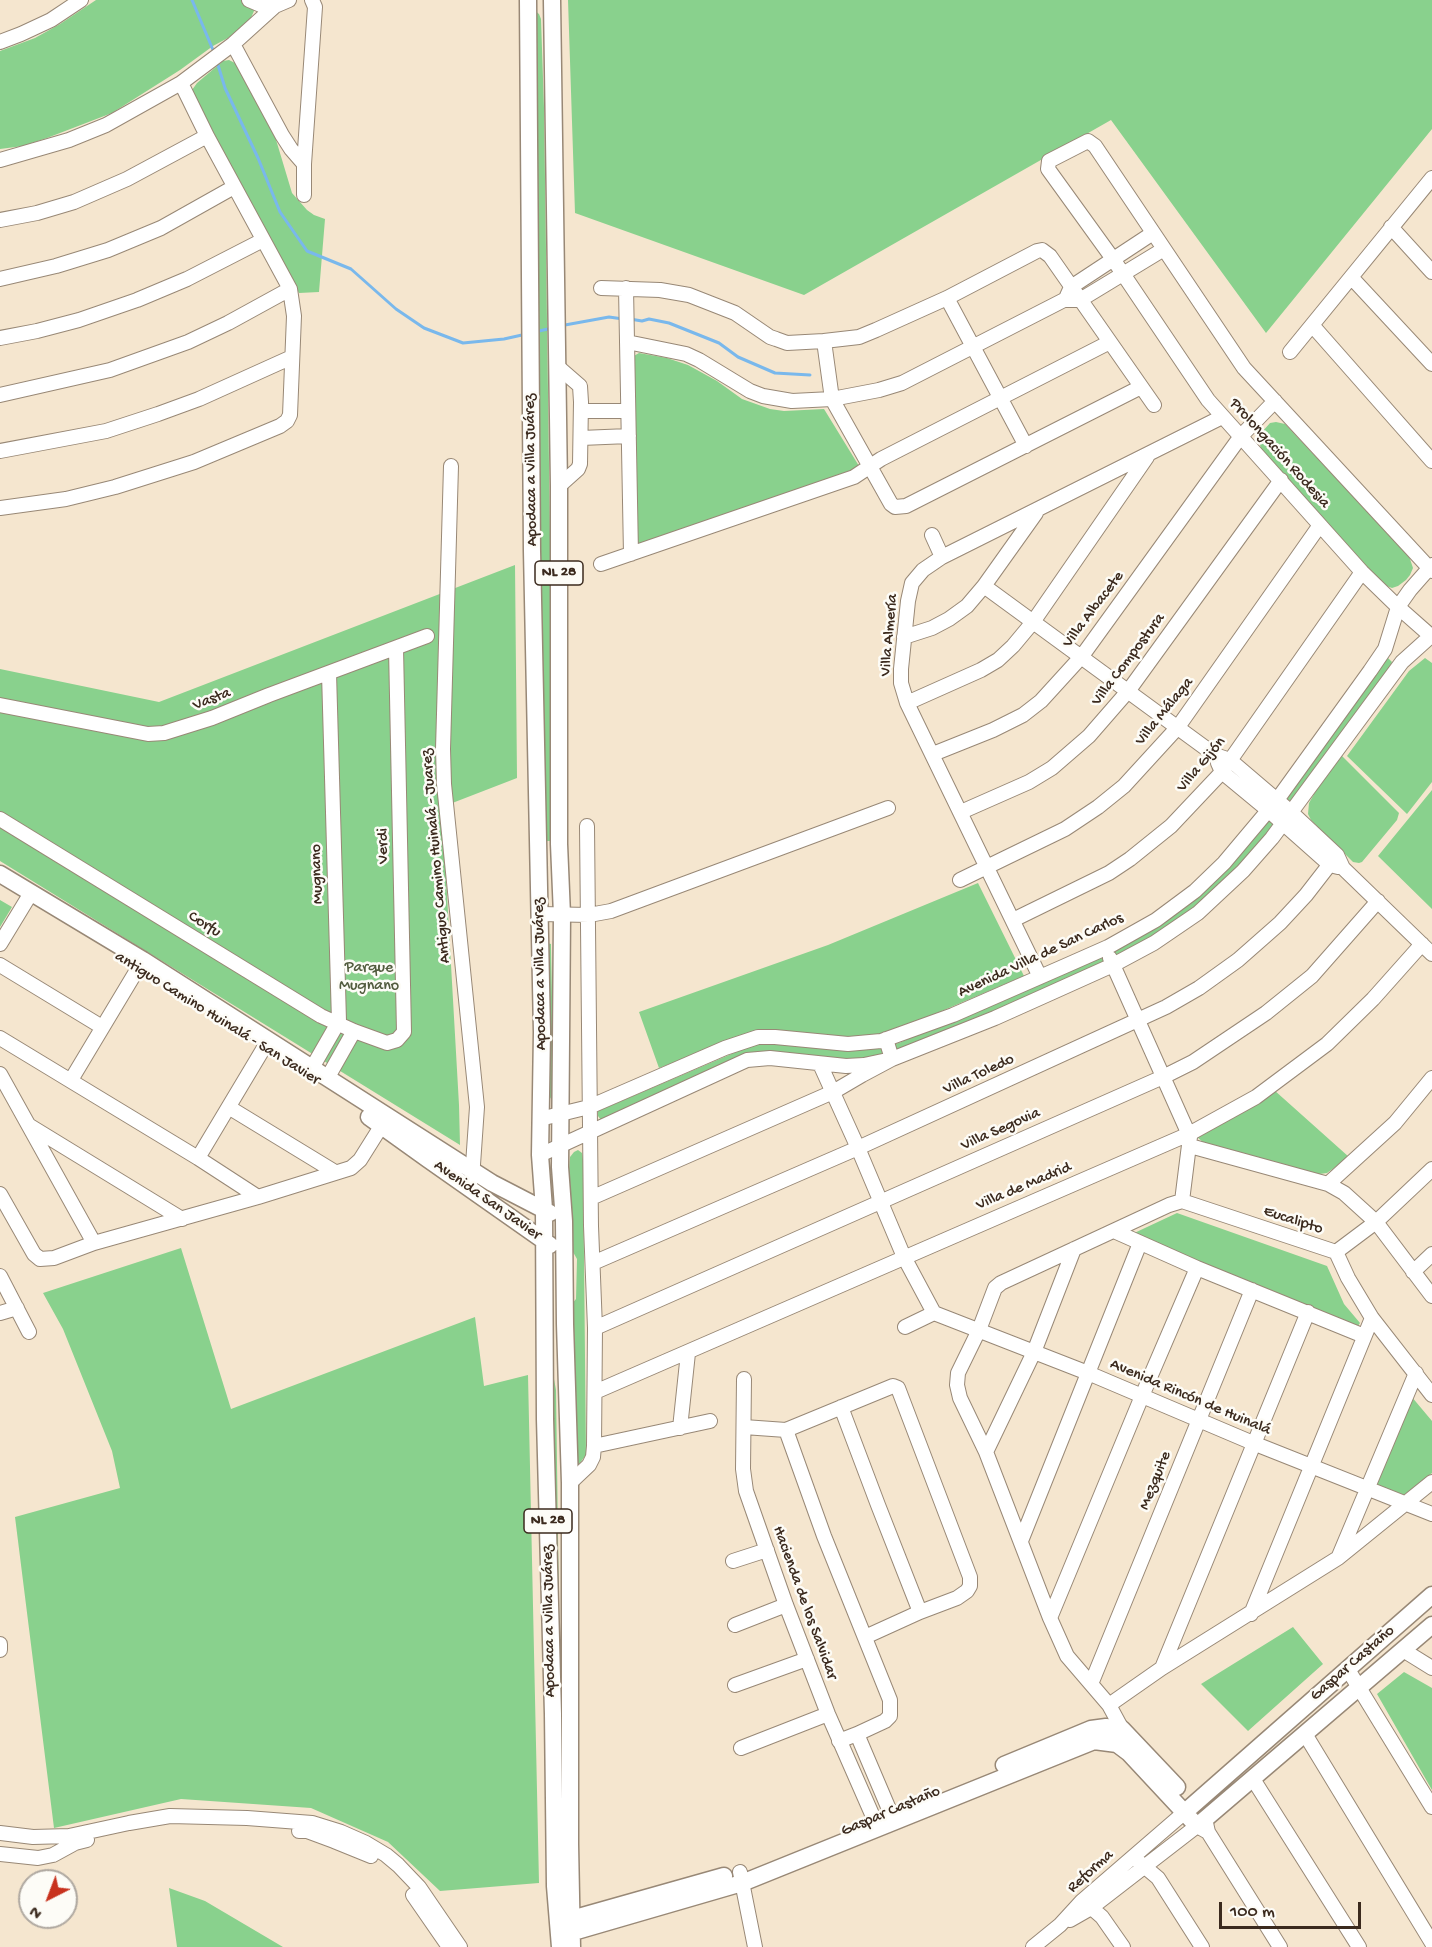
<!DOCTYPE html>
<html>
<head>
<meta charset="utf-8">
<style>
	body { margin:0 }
	#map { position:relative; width:1432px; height:1947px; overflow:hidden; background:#f5e6cf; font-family:"Gochi Hand",sans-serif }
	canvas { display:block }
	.north { position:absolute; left:18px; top:1869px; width:60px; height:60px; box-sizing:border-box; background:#fdfcf7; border:2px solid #afa8a0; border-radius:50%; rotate:222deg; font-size:16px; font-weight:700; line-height:24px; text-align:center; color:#3b2a1e }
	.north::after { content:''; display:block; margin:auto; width:21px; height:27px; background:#c8321e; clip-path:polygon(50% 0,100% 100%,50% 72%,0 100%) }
	.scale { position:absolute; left:1219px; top:1902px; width:142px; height:27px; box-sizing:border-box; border:3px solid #3b2a1e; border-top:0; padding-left:8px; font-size:18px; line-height:21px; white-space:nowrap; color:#3b2a1e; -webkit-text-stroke:4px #fdfcf7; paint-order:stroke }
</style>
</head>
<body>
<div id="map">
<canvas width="1432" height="1947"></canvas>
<div class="north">N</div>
<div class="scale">100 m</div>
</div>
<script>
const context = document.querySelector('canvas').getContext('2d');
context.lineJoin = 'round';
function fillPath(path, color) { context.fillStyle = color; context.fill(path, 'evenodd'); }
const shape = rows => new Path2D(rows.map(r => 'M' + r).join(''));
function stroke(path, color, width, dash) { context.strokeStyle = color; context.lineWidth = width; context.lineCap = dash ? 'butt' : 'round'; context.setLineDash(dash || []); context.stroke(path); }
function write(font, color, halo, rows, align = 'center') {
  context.font = font + ' "Gochi Hand",sans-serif'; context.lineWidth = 5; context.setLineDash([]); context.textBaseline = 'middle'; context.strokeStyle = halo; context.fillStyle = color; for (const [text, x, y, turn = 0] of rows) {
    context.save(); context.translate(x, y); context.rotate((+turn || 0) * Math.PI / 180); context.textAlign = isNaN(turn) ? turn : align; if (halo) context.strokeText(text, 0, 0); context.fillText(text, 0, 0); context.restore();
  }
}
fillPath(shape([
	[96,0,245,0,253,7,254,11,250,20,237,33,213,46,180,70,112,113,47,138,23,146,0,149,0,51,35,38,60,24],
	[568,0,1432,0,1432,129,1266,333,1111,120,804,295,575,213],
	[533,9,539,14,541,19,544,108,551,607,551,841,547,841,542,840],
	[229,60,235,63,258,99,274,133,292,193,307,210,314,215,325,219,319,292,299,293,232,171,193,94,192,90,197,83,223,61],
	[639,353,667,358,688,365,717,381,742,399,770,409,784,411,824,409,859,466,857,472,658,542,635,545,632,357],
	[1276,422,1285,424,1409,556,1413,568,1410,575,1406,580,1398,586,1392,588,1384,585,1261,451,1259,437,1262,432,1270,423],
	[515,565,517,778,442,807,459,1105,460,1145,0,861,0,669,159,702],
	[1388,658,1392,662,1391,665,1292,801,1288,800,1285,796,1385,659],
	[1425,658,1432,663,1432,782,1407,814,1347,756,1409,671],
	[1342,756,1399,813,1397,820,1362,862,1359,863,1353,862,1311,820,1308,814,1309,803,1318,787],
	[1432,790,1432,909,1378,856],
	[1269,819,1274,824,1274,826,1238,870,1206,901,1125,955,920,1044,855,1061,774,1052,601,1120,598,1116,598,1111,750,1046,766,1043,787,1043,814,1048,839,1050,872,1049,899,1043,1071,968,1141,934],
	[978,883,1024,976,890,1033,871,1039,738,1038,659,1068,639,1012,828,945],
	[0,900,12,907,0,927],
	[547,943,551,944,551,947,554,1096,552,1100,549,1096],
	[1274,1090,1349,1157,1327,1173,1312,1175,1293,1171,1204,1143,1197,1137,1200,1133],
	[578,1150,582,1153,583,1159,586,1455,576,1468,570,1306,576,1299,577,1259,569,1245,569,1171,570,1157,574,1152],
	[1177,1213,1327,1266,1344,1304,1360,1323,1356,1329,1130,1235],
	[181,1248,231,1409,475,1317,484,1386,528,1375,539,1883,440,1891,388,1842,311,1808,181,1799,54,1828,15,1517,120,1488,112,1451,63,1329,43,1293],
	[552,1368,556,1390,562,1828],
	[1411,1396,1432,1421,1432,1473,1404,1495,1373,1483],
	[1293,1627,1323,1664,1248,1731,1201,1684],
	[1404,1672,1432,1688,1432,1790,1377,1694],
	[169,1888,205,1901,283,1947,177,1947]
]), '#89d18d');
stroke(shape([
	[192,0,213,50],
	[218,65,225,88,258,158,280,212,307,251,351,269,396,309,424,328,463,343,504,339,522,335],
	[630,319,642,321,649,319,669,323,719,343,738,357,775,373,810,375],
	[565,325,609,317,623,319],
	[539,331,548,329]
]), '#79b8ec', 3);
const minor = shape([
	[249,0,263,6,275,6,289,0],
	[0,42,21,34,51,20,81,0],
	[233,44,282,135,291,149,304,164],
	[0,160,69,140,106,125,181,83,233,44,275,6],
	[304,195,304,164,315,7,312,0],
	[0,220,37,213,74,202,127,179,207,136],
	[1391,227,1432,272],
	[1351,277,1432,364],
	[0,279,56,266,108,250,161,228,234,187],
	[601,288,660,290,689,295,735,313,770,337,776,339,787,343,824,341,859,337,876,330,947,298,1037,251,1042,250,1050,256,1154,405],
	[626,288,631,554],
	[1067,296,1071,287,1153,233],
	[947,298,1026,446],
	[1312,325,1432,461],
	[0,338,37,331,79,320,137,300,187,279,263,240],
	[824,341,832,399,891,504,895,507,906,506,1141,387],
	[627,342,686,354,699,360,750,391,763,396,792,401,832,399,879,390,902,383,1064,300,1080,300,1164,249],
	[1290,352,1432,178],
	[557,366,580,386,581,402,580,464,578,469,559,486],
	[0,395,110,370,188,342,228,323,290,289],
	[581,411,628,411],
	[581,438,629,436],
	[0,451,106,431,158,414,199,399,292,357],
	[451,466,443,749,444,784,477,1107,472,1179],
	[0,508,66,499,115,487,194,462,280,426,287,421,290,415,294,316,290,289,207,136,181,83],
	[932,535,942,557],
	[601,564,854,477,881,459,1110,342],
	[1432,571,1244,368,1095,146,1088,141,1049,161,1048,169,1113,259,1208,400,1362,572,1398,607,1432,637],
	[984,586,1215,755,1230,760,1291,812,1337,855,1343,868,1432,954],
	[904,637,932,628,949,619,967,606,984,586,1036,513],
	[907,703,981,670,998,660,1013,646,1033,622,1147,457],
	[0,705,148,734,164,733,212,718,269,695,427,636],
	[933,754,993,730,1023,715,1041,701,1082,656,1241,436,1275,401],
	[1218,763,1222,772,1268,810,1330,865,1338,867],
	[961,812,1029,782,1052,768,1089,736,1129,690,1281,480],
	[0,819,321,1016,354,1031,387,1043,397,1040,404,1032,396,648],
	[587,826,591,1226,595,1328,594,1446],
	[960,880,1065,829,1098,807,1124,786,1178,727,1320,525],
	[540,914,589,915,611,911,888,808],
	[1013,920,1109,873,1130,859,1171,826,1222,772,1362,572],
	[0,944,31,893],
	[1110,958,1190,1137,1182,1201],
	[0,965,102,1027],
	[1040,977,907,703,901,683,901,669,908,601,912,583,923,570,942,557,1222,417],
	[0,1038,198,1158,258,1197],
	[820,1064,858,1148,904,1257,934,1313],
	[312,1068,339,1021,329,673],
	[0,1074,94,1243],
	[328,1077,354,1031],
	[71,1080,143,960],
	[230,1108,335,1172],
	[540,1119,589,1107,725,1048,758,1037,775,1037,848,1044,881,1041,953,1015,1065,966,1108,947,1156,920,1195,891,1224,863,1277,800,1370,671,1385,649,1398,607,1410,590,1432,565],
	[30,1126,182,1219],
	[1190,1146,1328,1184,1344,1193,1376,1222,1432,1296],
	[540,1155,747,1060,770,1058,846,1066,864,1065,892,1059,995,1018,1053,992,1113,965,1154,943,1198,913,1243,871,1272,838,1402,662,1432,635],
	[198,1158,268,1041],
	[1328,1184,1395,1123,1432,1078],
	[0,1194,34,1254,40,1259,54,1258,94,1243,258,1197,351,1168,360,1160,387,1117],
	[591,1198,833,1092,862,1075,892,1059,886,1039],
	[1114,1231,1197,1268,1364,1336],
	[1336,1252,1376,1222,1432,1169],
	[593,1263,858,1148,1166,1007,1199,988,1238,960,1280,923,1306,895,1337,855],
	[1413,1272,1432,1254],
	[0,1276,29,1332],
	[0,1313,17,1308],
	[934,1313,1088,1373,1253,1443,1432,1514],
	[905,1327,934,1313],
	[595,1328,1163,1077,1193,1062,1266,1013,1312,976,1378,901],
	[744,1379,743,1469,746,1491,786,1605,828,1714,878,1828],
	[595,1392,1189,1134,1256,1097,1327,1044,1373,999,1422,944],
	[841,1407,878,1505,920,1612],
	[744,1427,786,1430,893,1386,898,1388,970,1577,970,1586,967,1591,957,1598,920,1612,865,1637],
	[680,1428,688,1353],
	[786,1430,824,1536,890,1700,890,1716,885,1721,857,1734,839,1741],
	[986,1452,1034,1352,1074,1249],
	[570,1483,589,1465,593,1457,594,1446,710,1421],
	[1021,1541,1140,1243],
	[1339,1556,1416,1373],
	[733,1561,767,1550],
	[1251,1614,1372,1318],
	[1050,1618,1142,1396,1197,1268],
	[735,1625,786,1605],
	[0,1644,0,1650],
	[1403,1650,1432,1668],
	[1162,1668,1308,1312],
	[1347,1668,1432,1807],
	[1091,1684,1252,1290],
	[735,1685,807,1659],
	[1109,1705,1162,1668,1338,1558,1432,1482],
	[1122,1729,1109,1705,1067,1656,1050,1618,986,1452,960,1398,957,1385,958,1373,979,1330,995,1288,1001,1283,1169,1205,1182,1201,1336,1252,1348,1278,1372,1318,1432,1395],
	[857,1734,894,1821],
	[1305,1734,1432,1943],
	[741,1748,828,1714],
	[1253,1779,1359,1947],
	[1206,1823,1208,1832,1280,1947],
	[299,1831,307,1831,334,1841,371,1856],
	[0,1833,33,1837,69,1836,129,1823,170,1816,247,1818,312,1823,341,1832,366,1843,386,1855,398,1865,419,1887,460,1947],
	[0,1854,38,1858,53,1855,75,1843,87,1840],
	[1139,1862,1158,1878,1202,1947],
	[740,1872,755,1947],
	[413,1895,449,1947],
	[1086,1903,1102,1917,1123,1947],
	[1070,1920,1091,1908,1197,1826,1208,1832],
	[1033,1947,1060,1925,1082,1901,1185,1812]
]);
const major = shape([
	[528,0,532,551,542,1032,540,1155,544,1209,545,1419,553,1714,555,1886,560,1947],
	[552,0,559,486,559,844,562,915,560,1167,564,1221,565,1324,570,1483,570,1844,572,1947],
	[0,874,143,960,492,1183,550,1213],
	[369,1117,429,1160],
	[427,1151,429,1160,550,1245],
	[1004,1765,1091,1729,1106,1727,1122,1729,1177,1787],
	[1185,1812,1432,1595],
	[561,1922,724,1876],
	[563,1935,742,1883,1094,1741,1117,1744,1129,1753,1197,1826,1432,1625]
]);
stroke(minor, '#988876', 16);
stroke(major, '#988876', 19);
stroke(minor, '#fff', 14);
stroke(major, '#fff', 16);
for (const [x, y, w] of [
	[559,573,48],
	[548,1521,48]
]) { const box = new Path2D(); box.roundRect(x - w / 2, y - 12, w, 24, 4.5); context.fillStyle = '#fdfcf7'; context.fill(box); stroke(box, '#3b2a1e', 1.5); }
write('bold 15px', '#3b2a1e', null, [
	["NL 28",559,573],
	["NL 28",548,1521]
]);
write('16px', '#3b2a1e', '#fdfcf7', [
	["Prolongación Rodesia",1279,454,48],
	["Apodaca a Villa Juárez",532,470,-91],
	["Villa Albacete",1094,610,-53],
	["Villa Almería",890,635,-85],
	["Villa Compostura",1129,660,-53],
	["Vasta",212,700,-21],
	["Villa Málaga",1165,712,-51],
	["Villa Gijón",1202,765,-50],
	["Verdi",384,846,-91],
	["Antiguo Camino Huinalá - Juarez",437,856,-95],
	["Mugnano",318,874,-92],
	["Corfu",204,925,32],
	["Avenida Villa de San Carlos",1041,956,-25],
	["Apodaca a Villa Juárez",541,974,-91],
	["antiguo Camino Huinalá - San Javier",217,1019,32],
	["Villa Toledo",979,1075,-25],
	["Villa Segovia",1001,1130,-24],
	["Villa de Madrid",1024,1187,-23],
	["Avenida San Javier",487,1201,35],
	["Eucalipto",1293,1221,18],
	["Avenida Rincón de Huinalá",1190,1398,23],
	["Mezquite",1156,1481,-68],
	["Hacienda de los Salvidar",804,1603,70],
	["Apodaca a Villa Juárez",550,1621,-91],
	["Gaspar Castaño",1353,1664,-41],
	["Gaspar Castaño",891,1812,-23],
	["Reforma",1091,1872,-42]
]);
write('16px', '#525c3f', '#fdfcf7', [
	["Parque",369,969],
	["Mugnano",369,987]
]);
</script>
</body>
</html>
